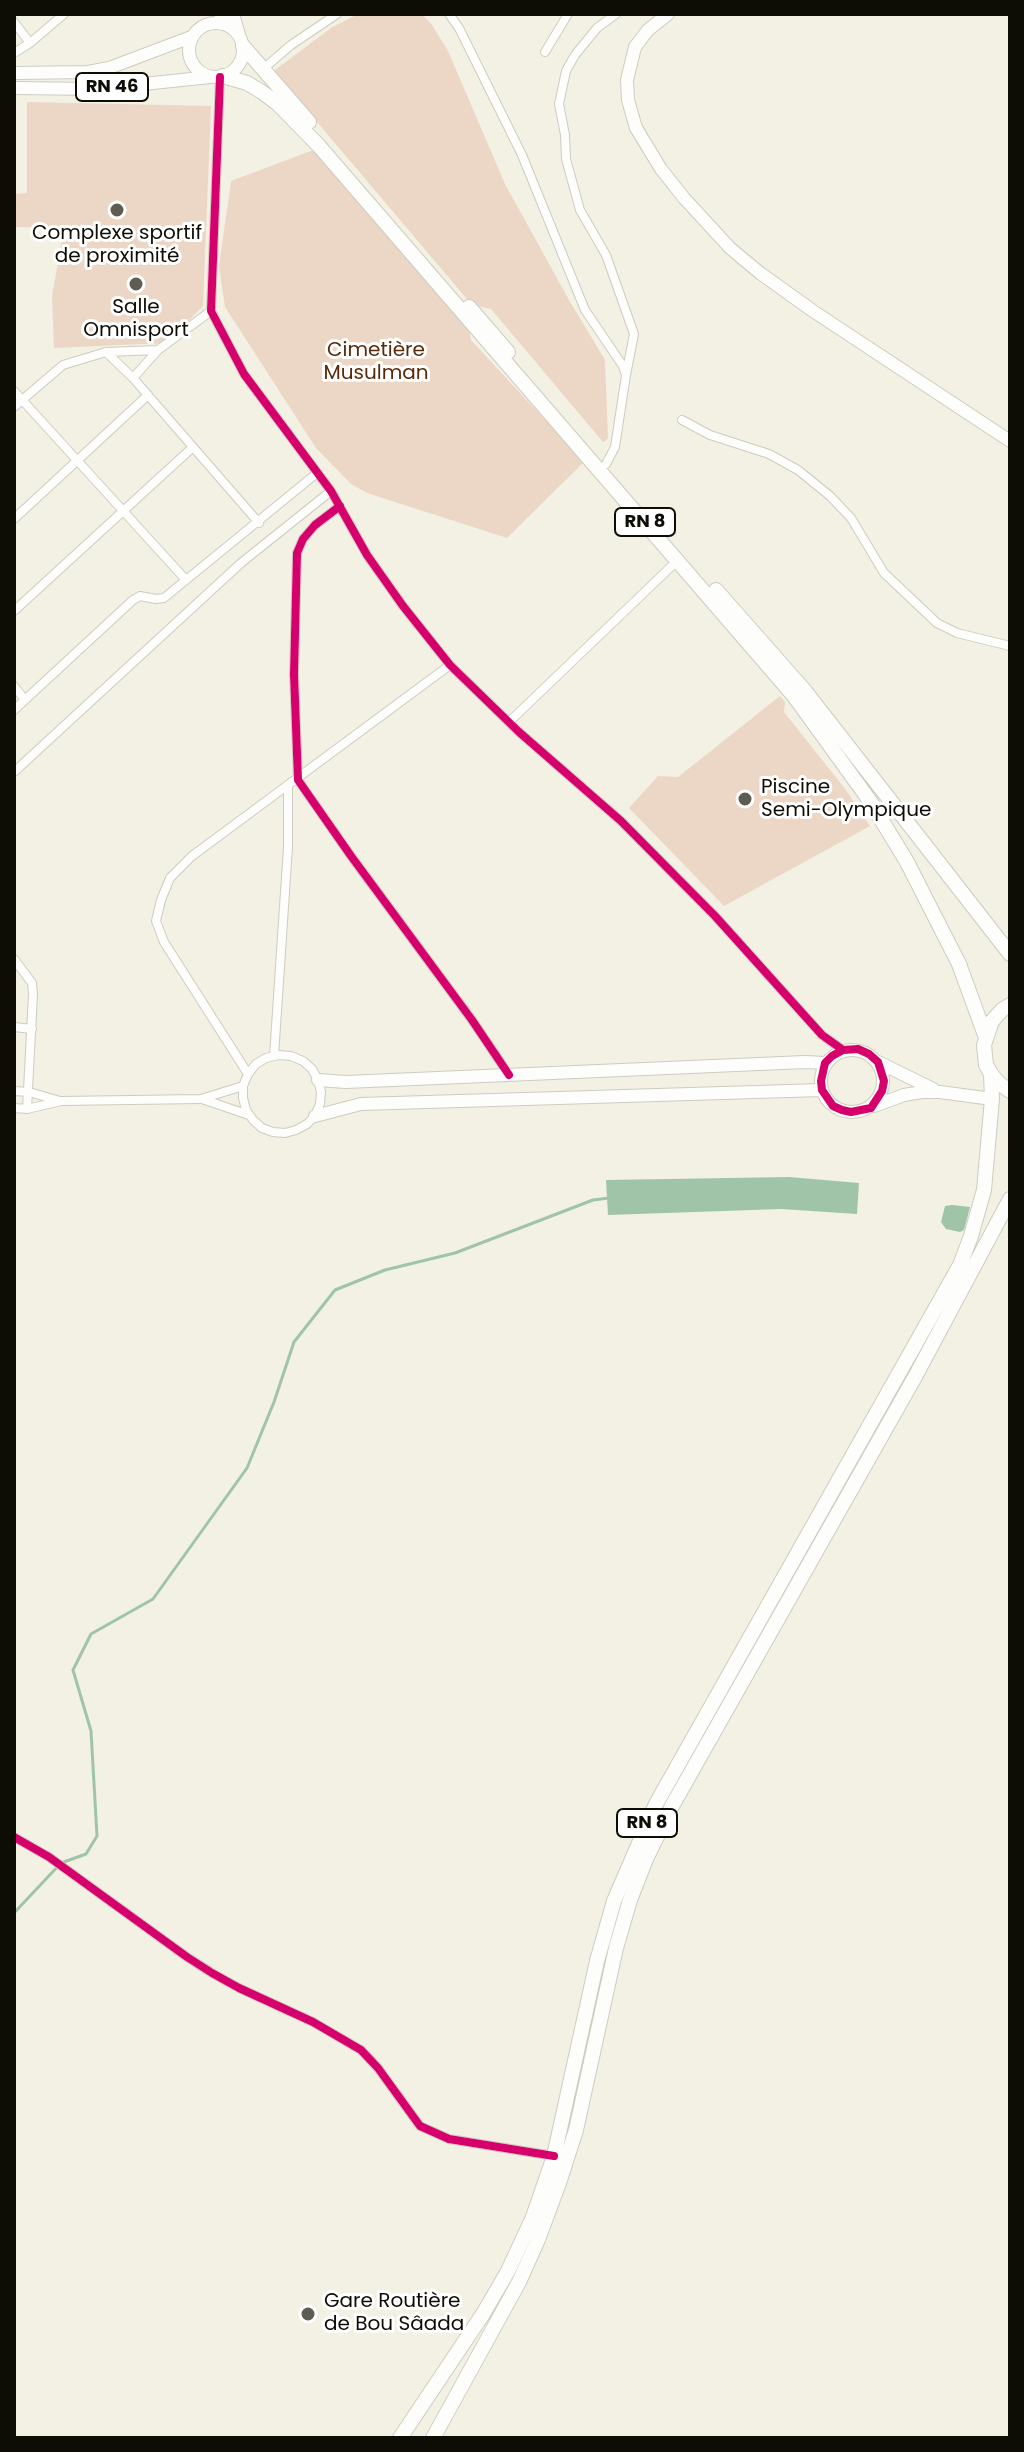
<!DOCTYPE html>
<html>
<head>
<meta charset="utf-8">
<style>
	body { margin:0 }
	#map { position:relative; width:1024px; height:2452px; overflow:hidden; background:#f3f1e3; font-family:Poppins,sans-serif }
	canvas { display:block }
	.frame { position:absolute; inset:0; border:16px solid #0e0d05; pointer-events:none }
</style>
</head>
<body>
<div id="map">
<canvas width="1024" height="2452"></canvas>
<div class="frame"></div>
</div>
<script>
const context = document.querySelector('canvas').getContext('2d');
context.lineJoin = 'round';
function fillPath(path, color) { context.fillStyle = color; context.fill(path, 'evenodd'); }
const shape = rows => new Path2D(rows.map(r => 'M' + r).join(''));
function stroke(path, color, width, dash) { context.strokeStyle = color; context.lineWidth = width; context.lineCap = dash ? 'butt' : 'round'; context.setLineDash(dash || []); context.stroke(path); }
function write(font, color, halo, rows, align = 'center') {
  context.font = font + ' Poppins,sans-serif'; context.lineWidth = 6; context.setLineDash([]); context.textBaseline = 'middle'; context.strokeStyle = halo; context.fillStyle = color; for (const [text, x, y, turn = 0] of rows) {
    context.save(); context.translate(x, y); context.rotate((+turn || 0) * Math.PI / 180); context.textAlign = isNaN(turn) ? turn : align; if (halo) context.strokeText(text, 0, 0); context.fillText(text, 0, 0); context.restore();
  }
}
fillPath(shape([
	[358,14,422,14,432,25,448,51,505,184,569,300,605,360,608,438,605,441,603,442,491,309,472,305,279,77,275,70,331,28],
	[27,102,211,106,203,306,167,343,54,348,52,296,64,228,14,227,14,194,27,193],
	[316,149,467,320,471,340,584,462,507,538,367,493,351,484,316,448,225,307,219,266,231,181],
	[780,696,785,702,784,712,846,790,870,826,724,906,629,808,658,776,678,777]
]), '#ecd7c6');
fillPath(shape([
	[789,1177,859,1183,857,1214,781,1209,608,1215,606,1180],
	[952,1205,970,1207,964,1230,960,1232,946,1229,941,1222,945,1206]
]), '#a0c4a8');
stroke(shape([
	[14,1913,61,1863,86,1854,97,1836,91,1731,73,1670,91,1634,153,1599,247,1468,274,1402,294,1342,335,1290,385,1270,455,1253,593,1200,609,1198]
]), '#a0c4a8', 3);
const street = shape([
	[449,14,459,28,522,155,585,310,623,366,626,375,615,447,606,464],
	[616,14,597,28,575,55,566,71,559,104,565,135,566,159,580,210,606,255,634,334,626,375],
	[14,22,30,43],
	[545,52,568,14],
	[14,53,30,43,64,14],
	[263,69,291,45,337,14],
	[220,77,211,311,244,374,331,491,367,555,403,606,450,665,519,732,621,821,715,916,822,1035,843,1050],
	[106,352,133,378,259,523],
	[133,378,158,350,211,311],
	[14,391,186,580],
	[14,407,63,365,106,352,158,350],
	[682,420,710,435,769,454,798,470,830,496,851,518,884,573,937,623,957,633,1010,646],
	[340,506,315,525,303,539,297,553,294,674,298,780,351,856,472,1020,509,1075],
	[14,519,148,395],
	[14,611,193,447],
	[14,686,25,700],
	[14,710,133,600,140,596,156,599,164,598,317,473],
	[509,722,678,560],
	[14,772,241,563,331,491],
	[14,959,32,983,33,994,27,1109],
	[14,1027,32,1029],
	[274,1056,288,847,288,786],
	[248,1074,164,942,156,921,161,900,170,878,192,856,450,665],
	[14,1091,29,1092,60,1101],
	[202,1099,249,1115],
	[14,1108,27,1109,61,1101,201,1099,243,1086,248,1074,256,1064,266,1058,279,1055,291,1056,303,1061,312,1069,318,1080,321,1092,320,1104,315,1116,307,1124,296,1130,285,1133,273,1132,262,1128,253,1120,246,1110,243,1098,243,1086],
	[14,1837,49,1857,187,1957,212,1973,239,1988,313,2022,361,2050,378,2068,420,2126,449,2139,554,2156]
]);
const secondary = shape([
	[220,14,235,30],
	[668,14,648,30,635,47,627,80,628,100,636,128,661,169,684,198,730,248,760,273,813,311,1010,441],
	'821 1081a31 31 0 1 1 62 0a31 31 0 1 1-62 0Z',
	[878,1062,933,1089],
	[318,1080,346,1082,805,1062,825,1063],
	[874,1106,904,1095,922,1092,940,1092,992,1099],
	[315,1116,361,1104,822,1090]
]);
const primary = shape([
	[233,14,239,35],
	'189 50a27 27 0 1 1 54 0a27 27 0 1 1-54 0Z',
	[14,73,88,72,109,68,191,37],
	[14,88,96,89,210,77]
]);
const highway = shape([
	[243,46,309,122],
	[223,76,247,83,262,92,278,104,319,146,794,696,870,801,907,862,959,964,985,1035],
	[469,307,508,352],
	[716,590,805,691,1010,954],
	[1010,1005,1002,1010,992,1021,984,1045,986,1065,991,1074,1000,1084,1010,1091],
	[400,2438,483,2314,508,2271,533,2217,554,2156,597,1961,614,1901,656,1804,960,1265,971,1236,984,1190,992,1099,991,1074],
	[433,2438,519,2282,537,2242,559,2183,576,2130,616,1948,630,1900,646,1859,672,1806,916,1375,1010,1199]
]);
stroke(street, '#ceccc1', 10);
stroke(secondary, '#ceccc1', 14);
stroke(primary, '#ceccc1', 14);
stroke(highway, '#ceccc1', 16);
stroke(street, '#fdfdfb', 8);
stroke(secondary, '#fdfdfb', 12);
stroke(primary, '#fdfdfb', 12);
stroke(highway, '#fdfdfb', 14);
stroke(shape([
	[220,77,211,311,244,374,331,491,367,555,403,606,450,665,519,732,621,821,715,916,822,1035,843,1050,858,1049,869,1054,878,1062,884,1081,882,1091,871,1108,851,1112,842,1110,833,1106,822,1090,821,1081,825,1063,832,1056,843,1050],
	[340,506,315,525,303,539,297,553,294,674,298,780,351,856,472,1020,509,1075],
	[14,1837,49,1857,187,1957,212,1973,239,1988,313,2022,361,2050,378,2068,420,2126,449,2139,554,2156]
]), '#d6006c', 8);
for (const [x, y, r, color] of [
	[117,210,8,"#5e5d53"],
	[136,284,8,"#5e5d53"],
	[745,799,8,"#5e5d53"],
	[308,2314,8,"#5e5d53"]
]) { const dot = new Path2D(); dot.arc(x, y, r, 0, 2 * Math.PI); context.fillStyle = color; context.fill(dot); stroke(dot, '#fff', 3); }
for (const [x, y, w] of [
	[112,87,72],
	[645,522,60],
	[647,1823,60]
]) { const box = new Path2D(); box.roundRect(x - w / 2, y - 14, w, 28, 6); context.fillStyle = '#fff'; context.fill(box); stroke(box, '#0e0d05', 2); }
write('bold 18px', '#0e0d05', null, [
	["RN 46",112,87],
	["RN 8",645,522],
	["RN 8",647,1823]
]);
write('20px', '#0e0d05', '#fff', [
	["Complexe sportif",117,234],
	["de proximité",117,257],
	["Salle",136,308],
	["Omnisport",136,331],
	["Piscine",761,788,"left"],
	["Semi-Olympique",761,811,"left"],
	["Gare Routière",324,2302,"left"],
	["de Bou Sâada",324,2325,"left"]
]);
write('20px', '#5a2909', '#fff', [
	["Cimetière",376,351],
	["Musulman",376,374]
]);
</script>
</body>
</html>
